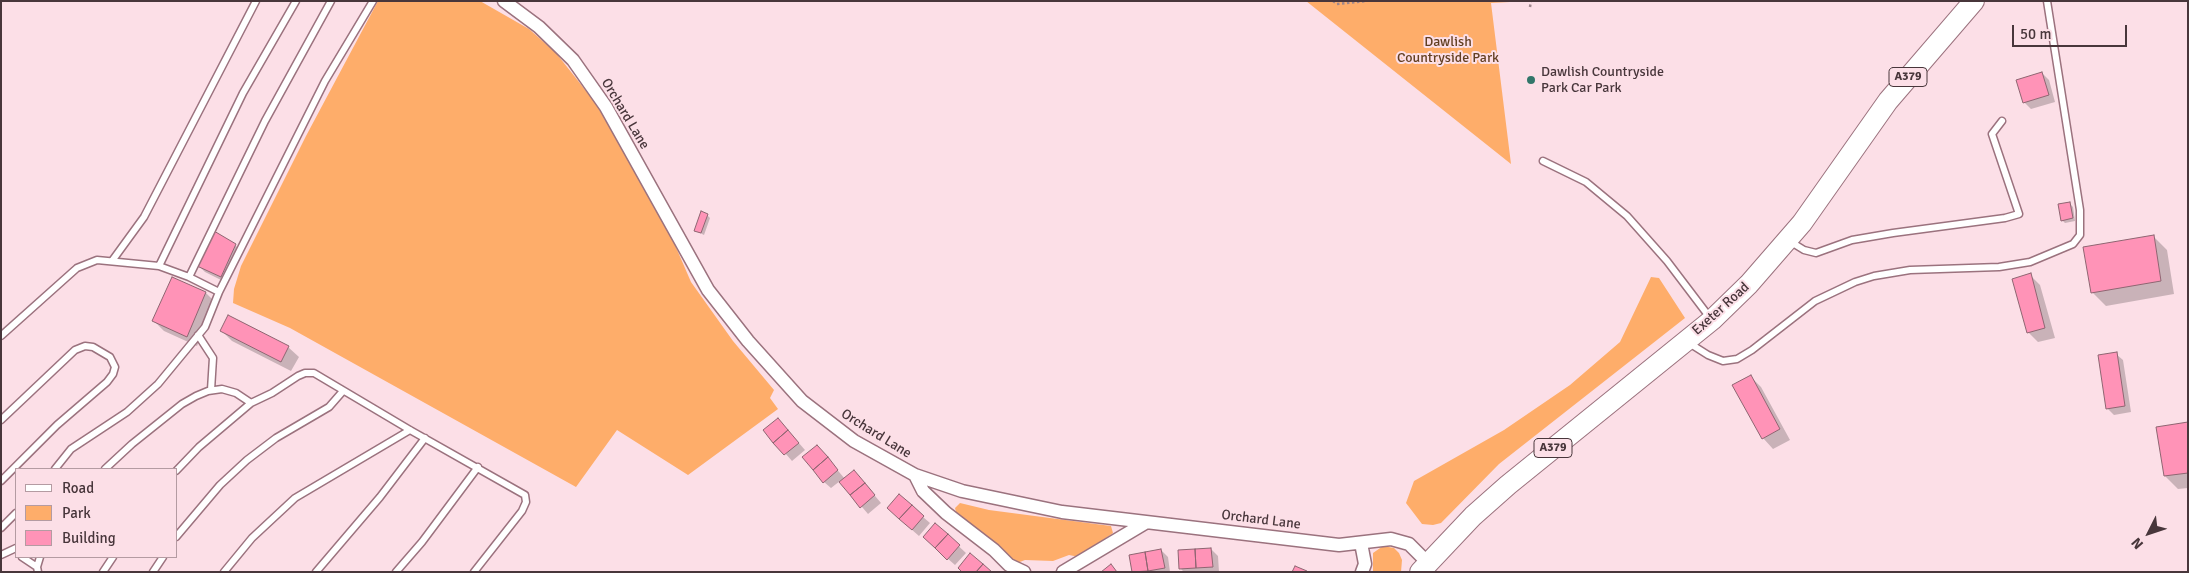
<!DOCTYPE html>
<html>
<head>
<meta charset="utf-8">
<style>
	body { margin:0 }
	#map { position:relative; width:2189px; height:573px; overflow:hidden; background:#fcdfe7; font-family:Signika,sans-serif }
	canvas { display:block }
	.frame { position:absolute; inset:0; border:2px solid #48363b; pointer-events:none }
	.legend { position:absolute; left:15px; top:468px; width:162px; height:90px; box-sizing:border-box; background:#fcdfe7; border:1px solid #b49ba2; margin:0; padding:6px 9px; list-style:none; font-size:15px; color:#48363b }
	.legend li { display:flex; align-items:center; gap:10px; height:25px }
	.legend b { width:25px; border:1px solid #b49ba2 }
	.north { position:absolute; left:2124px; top:508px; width:50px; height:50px; -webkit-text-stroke:4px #fcdfe7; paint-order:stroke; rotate:229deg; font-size:14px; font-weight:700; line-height:20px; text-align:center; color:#48363b }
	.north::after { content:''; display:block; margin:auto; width:18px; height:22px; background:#48363b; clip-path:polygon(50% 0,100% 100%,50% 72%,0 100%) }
	.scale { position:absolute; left:2012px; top:25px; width:115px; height:22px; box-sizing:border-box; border:2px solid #48363b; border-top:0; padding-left:6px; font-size:15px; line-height:18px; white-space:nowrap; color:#48363b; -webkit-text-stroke:4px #fcdfe7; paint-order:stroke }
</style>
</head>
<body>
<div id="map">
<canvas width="2189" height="573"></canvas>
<div class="frame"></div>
<ul class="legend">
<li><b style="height:6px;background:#fff"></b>Road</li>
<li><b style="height:14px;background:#fead6a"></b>Park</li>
<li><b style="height:14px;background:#ff93b7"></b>Building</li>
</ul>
<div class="north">N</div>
<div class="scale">50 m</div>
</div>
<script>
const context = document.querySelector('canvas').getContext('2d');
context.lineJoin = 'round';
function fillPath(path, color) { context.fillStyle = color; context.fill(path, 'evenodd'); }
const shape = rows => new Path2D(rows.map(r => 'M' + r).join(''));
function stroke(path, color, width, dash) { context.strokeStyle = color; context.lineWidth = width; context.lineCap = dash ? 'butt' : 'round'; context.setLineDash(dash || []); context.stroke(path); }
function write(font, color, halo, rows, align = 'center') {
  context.font = font + ' Signika,sans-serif'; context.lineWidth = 4; context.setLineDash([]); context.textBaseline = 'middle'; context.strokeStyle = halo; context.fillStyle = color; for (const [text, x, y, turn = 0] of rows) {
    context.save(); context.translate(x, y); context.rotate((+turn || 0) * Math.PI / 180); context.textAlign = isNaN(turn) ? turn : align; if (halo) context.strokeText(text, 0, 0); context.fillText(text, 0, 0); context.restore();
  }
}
fillPath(shape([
	[378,1,480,1,529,29,556,53,598,106,637,168,672,238,691,282,733,341,774,390,770,398,778,409,688,475,617,430,576,487,290,328,233,303,234,289,241,266,306,136],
	[1306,1,1529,1,1491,3,1511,164],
	[1651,277,1659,278,1685,318,1499,464,1441,523,1433,525,1422,524,1406,503,1414,481,1504,430,1570,385,1620,342],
	[960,503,989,510,1111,526,1113,533,1079,557,1069,555,1053,561,1025,560,1017,563,956,512,955,508],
	[1383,546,1394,548,1399,553,1402,560,1401,572,1373,572,1373,553]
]), '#fead6a');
fillPath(shape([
	[2042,73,2049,80,2055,102,2031,109,2024,102],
	[2070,204,2073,207,2075,221,2065,223,2062,220],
	[707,215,710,218,704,235,696,231],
	[2154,237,2167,250,2174,294,2106,306,2092,292],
	[235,245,242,252,227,283,205,272,199,266],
	[2030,275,2040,285,2055,338,2038,342,2028,332],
	[172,279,206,293,216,303,197,346,164,331,154,321],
	[222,331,288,347,299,357,291,371,232,341],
	[2116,354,2123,360,2131,412,2114,415,2107,408],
	[1751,377,1761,387,1790,440,1773,449,1763,438,1734,386],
	[2188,423,2188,488,2178,489,2165,476],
	[784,426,805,450,792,461,765,430],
	[823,453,845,479,860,478,881,503,868,514,840,481,831,488,824,482],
	[895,515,923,517,930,523,919,536],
	[936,525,966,553,955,565,931,544],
	[1211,549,1218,556,1219,572,1184,572,1181,569],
	[1161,550,1168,557,1170,572,1133,572]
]), '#0003');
const building = shape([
	[2042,72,2049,95,2023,103,2016,80,2042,72],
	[2070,202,2073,218,2061,221,2058,204,2070,202],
	[701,211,708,214,701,233,694,231,701,211],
	[214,231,236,244,221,277,197,266,214,231],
	[2154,235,2161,281,2091,293,2083,247,2154,235],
	[2031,273,2045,328,2027,333,2012,279,2031,273],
	[172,277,206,292,187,337,152,321,172,277],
	[228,315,289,346,281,362,220,331,228,315],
	[2117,352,2125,406,2106,409,2098,355,2117,352],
	[1751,375,1780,429,1762,439,1732,385,1751,375],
	[778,418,788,430,773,443,763,430,778,418],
	[2188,422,2188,473,2164,476,2156,427,2188,422],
	[788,430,799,443,784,455,773,443,788,430],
	[817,445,828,457,813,470,802,457,817,445],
	[828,457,838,470,823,483,813,470,828,457],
	[854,470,865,483,850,495,839,482,854,470],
	[865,483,875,495,860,508,850,495,865,483],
	[899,494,912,505,899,519,887,508,899,494],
	[912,505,924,516,912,530,899,519,912,505],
	[935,523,948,534,935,548,923,537,935,523],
	[948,534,960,545,947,560,935,548,948,534],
	[1211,548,1213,567,1196,568,1195,549,1211,548],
	[1161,549,1165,568,1148,571,1145,552,1161,549],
	[1195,549,1196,568,1179,569,1178,550,1195,549],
	[1145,552,1148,571,1132,572,1129,555,1145,552],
	[970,553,983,564,976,572,962,572,958,568,970,553],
	[983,564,992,572,976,572,983,564],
	[1111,564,1117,572,1101,572,1111,564],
	[1295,566,1307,571,1307,572,1292,572,1295,566]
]);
fillPath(building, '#ff93b7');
stroke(building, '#8e6571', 1);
const service = shape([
	[1543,161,1586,182,1627,216,1667,261,1711,319],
	[1791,242,1804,250,1816,253,1852,240,1893,233,2005,218,2019,214,1992,134,2002,121],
	[112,261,144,217,256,1],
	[159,266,243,93,296,1],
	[189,277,265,121,331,1],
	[219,292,325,81,373,1],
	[198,335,213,358,211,390],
	[1,336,77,268,97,260,159,266,189,277,219,292,205,327,158,384,127,412,71,449,55,469],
	[1689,343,1708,355,1723,361,1737,359,1752,350,1815,301,1855,282,1874,276,1910,270,1999,267,2030,262,2073,244,2080,235,2080,210,2047,1],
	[1,420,75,350,85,346,93,347,110,357,115,367,113,374,107,382,57,425,1,481],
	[105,469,132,444,182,404,196,396,208,391,222,389,236,393,251,403,272,393,298,376,305,373,314,373,410,430,525,495,526,502,522,511,474,572],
	[176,471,199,447,251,403],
	[1,528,16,513],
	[176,537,220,485,247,460,276,438,329,407,343,391],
	[1,555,16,548],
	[22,557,37,567,38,572],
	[37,567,40,557],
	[103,572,113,557],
	[153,572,163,557],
	[224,572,252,538,295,498,410,430],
	[316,572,380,497,425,438],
	[396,572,422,542,478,467]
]);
const minor = shape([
	[504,1,539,27,573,60,606,107,708,290,748,341,802,401,854,441,915,475,962,491,1062,512,1339,545,1391,539,1409,544,1428,563],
	[915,475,923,491,946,513,994,550,1009,565,1024,572],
	[1361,543,1365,564,1362,572],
	[1063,572,1145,523]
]);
const primary = shape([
	[1420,572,1473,516,1508,485,1712,320,1749,284,1802,223,1888,101,1974,1]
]);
stroke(service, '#9b727e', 9);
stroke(minor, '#9b727e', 15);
stroke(primary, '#9b727e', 22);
stroke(shape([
	[1333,1,1337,4,1367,1],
	[1530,7,1531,1]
]), '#9d868c', 2.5, [2.5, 2.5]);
stroke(service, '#fff', 6);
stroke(minor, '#fff', 12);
stroke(primary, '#fff', 20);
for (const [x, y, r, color] of [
	[1531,80,5,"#32766a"]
]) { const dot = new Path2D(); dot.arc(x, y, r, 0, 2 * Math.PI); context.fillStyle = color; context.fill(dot); stroke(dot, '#fcdfe7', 2); }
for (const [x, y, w] of [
	[1908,77,38],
	[1553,448,38]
]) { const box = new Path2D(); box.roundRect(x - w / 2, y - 9.5, w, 19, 4); context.fillStyle = '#fcdfe7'; context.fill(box); stroke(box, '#48363b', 1); }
write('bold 12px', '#48363b', null, [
	["A379",1908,77],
	["A379",1553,448]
]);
write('14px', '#623f21', '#fcdfe7', [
	["Dawlish",1448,42],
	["Countryside Park",1448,58]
]);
write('14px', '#48363b', '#fcdfe7', [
	["Dawlish Countryside",1541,72],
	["Park Car Park",1541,88]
], 'left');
write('14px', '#48363b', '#fcdfe7', [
	["Orchard Lane",625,114,59],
	["Exeter Road",1721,309,-42],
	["Orchard Lane",876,434,32],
	["Orchard Lane",1261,520,7]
]);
</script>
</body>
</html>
